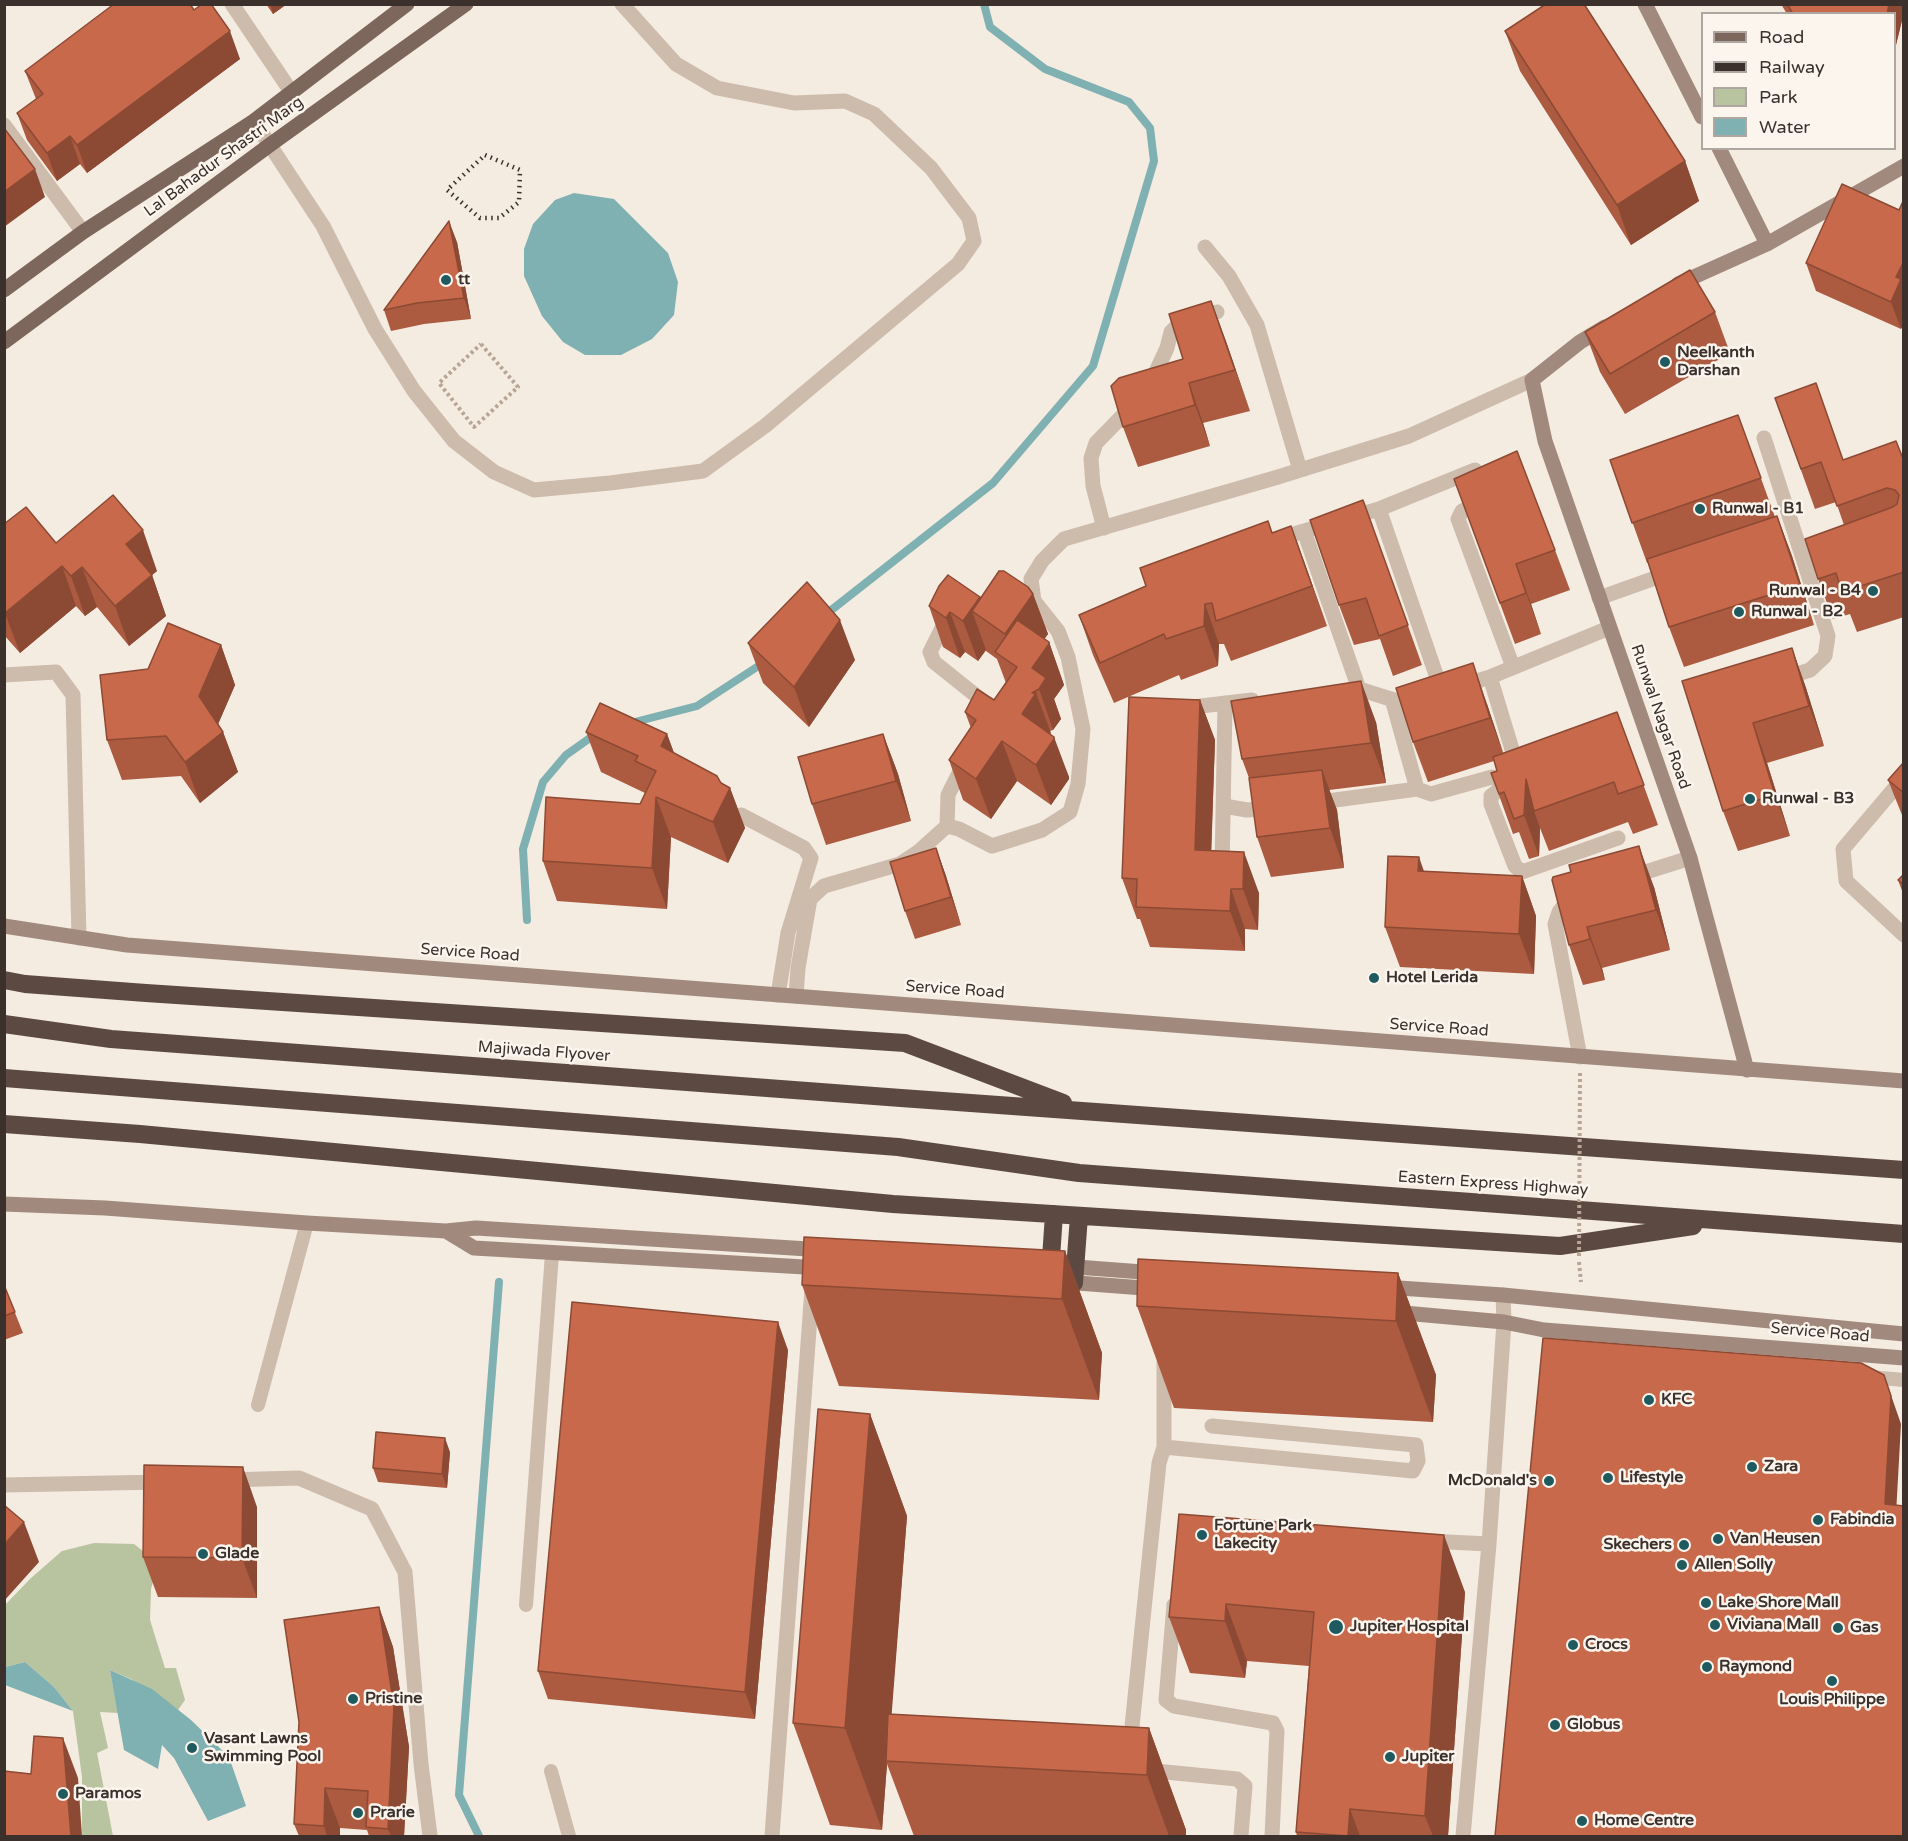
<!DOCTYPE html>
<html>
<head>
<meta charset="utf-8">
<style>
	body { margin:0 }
	#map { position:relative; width:1908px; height:1841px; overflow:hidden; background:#f4ebe1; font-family:"Varela Round",sans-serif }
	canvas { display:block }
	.frame { position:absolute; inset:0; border:6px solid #3b302b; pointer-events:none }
	.legend { position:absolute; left:1701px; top:12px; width:195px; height:138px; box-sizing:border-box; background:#fbf5ee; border:2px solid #aea6a0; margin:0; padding:8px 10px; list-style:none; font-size:18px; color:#3b302b }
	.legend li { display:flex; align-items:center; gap:12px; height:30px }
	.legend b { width:30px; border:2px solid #aea6a0 }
</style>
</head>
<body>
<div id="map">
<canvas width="1908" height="1841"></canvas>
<div class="frame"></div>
<ul class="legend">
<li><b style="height:8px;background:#7d675c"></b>Road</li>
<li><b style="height:8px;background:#3b302b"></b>Railway</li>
<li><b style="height:16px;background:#b8c4a0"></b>Park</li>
<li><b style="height:16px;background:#7fb0b2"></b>Water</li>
</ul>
</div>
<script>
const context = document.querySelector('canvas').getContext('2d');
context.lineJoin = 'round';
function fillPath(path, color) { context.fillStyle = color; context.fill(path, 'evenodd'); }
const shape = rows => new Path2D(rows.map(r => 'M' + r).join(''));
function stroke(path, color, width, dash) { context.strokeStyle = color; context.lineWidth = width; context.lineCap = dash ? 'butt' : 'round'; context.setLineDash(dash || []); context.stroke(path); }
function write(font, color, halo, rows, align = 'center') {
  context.font = font + ' "Varela Round",sans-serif'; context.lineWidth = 5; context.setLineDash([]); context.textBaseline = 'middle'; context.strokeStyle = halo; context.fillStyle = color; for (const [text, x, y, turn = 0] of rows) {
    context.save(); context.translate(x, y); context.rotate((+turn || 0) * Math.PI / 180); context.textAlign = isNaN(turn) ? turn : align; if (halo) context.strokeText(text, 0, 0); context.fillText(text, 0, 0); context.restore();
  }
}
fillPath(shape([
	[94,1543,134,1544,158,1563,151,1589,150,1620,165,1668,176,1668,185,1700,178,1710,131,1679,110,1670,118,1713,100,1712,108,1748,97,1753,113,1836,82,1836,82,1777,73,1711,54,1687,25,1662,5,1667,4,1606,31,1578,62,1551]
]), '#b8c4a0');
fillPath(shape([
	[574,193,614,199,668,253,678,282,674,315,652,339,621,355,585,355,563,342,542,316,524,276,524,249,533,224,555,200],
	[25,1662,54,1687,73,1711,5,1685,5,1667],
	[110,1670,152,1689,191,1720,229,1757,246,1806,208,1821,174,1758,162,1745,158,1769,124,1750]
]), '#7fb0b2');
stroke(shape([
	[825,615,993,483,1093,366,1154,161,1150,128,1129,102,1045,69,990,27,984,4],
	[631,723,697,706,763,663],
	[527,920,523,849,543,782,566,755,597,733],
	[479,1836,459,1795,499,1282]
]), '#7fb0b2', 8);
stroke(shape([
	[481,344,518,387,474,427,439,383,481,344],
	[1579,1262,1581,1282]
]), '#b9a596', 4, [3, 3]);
stroke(shape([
	[1870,1377,1904,1380],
	[258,1405,307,1223],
	[526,1605,552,1254],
	[551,1771,569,1836]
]), '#cdbbac', 14);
stroke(shape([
	[232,4,292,93],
	[254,121,323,226,375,329,414,391,454,441,494,472,534,490,610,483,703,471,765,426,958,264,974,241,969,218,931,168,874,114,845,101,794,103,717,88,676,64,622,4],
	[4,125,83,232],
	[1205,247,1229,276,1257,325,1300,470],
	[1148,385,1154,376,1167,348,1171,332,1179,324,1193,317,1217,312],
	[1764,438,1828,636,1825,656,1810,670,1781,679],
	[1483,503,1462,511,1458,519,1513,667],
	[1379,509,1442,692],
	[1104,528,1093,486,1091,458,1096,443,1134,404],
	[1304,531,1359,689],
	[1277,539,1379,509,1475,470],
	[1599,598,1672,572],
	[947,618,930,652,934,662,984,702,987,709],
	[4,675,56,672,73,695,79,938],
	[1490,677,1518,769],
	[1461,686,1490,677,1609,628],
	[1345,691,1359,689,1397,701,1418,697],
	[1392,699,1417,789,1431,794,1492,777,1507,784,1511,784],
	[1184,708,1252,700],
	[1904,777,1843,849,1846,881,1904,935],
	[1507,784,1491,796,1491,804,1515,866,1522,872,1618,838],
	[1313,803,1417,789],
	[1224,806,1247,810,1271,808],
	[741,815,804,848,811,858,788,933,778,995],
	[947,826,948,795,964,763],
	[1222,871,1225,703],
	[1630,877,1690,858],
	[1574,897,1568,900,1559,912,1555,924,1580,1057],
	[796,996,798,968,810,899,824,886,900,864,918,852,947,826,959,829,992,846,1042,830,1070,812,1078,784,1083,729,1068,657,1058,631,1034,601,1031,579,1042,561,1064,539,1278,477,1409,436,1532,380],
	[1164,1447,1413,1471,1418,1461,1416,1445,1212,1426],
	[226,1480,299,1478,372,1509,405,1572,421,1764,430,1836],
	[4,1485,163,1482],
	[1428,1541,1489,1544,1504,1322,1503,1295],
	[1174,1605,1166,1700,1174,1706,1273,1723,1277,1731,1272,1836],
	[1130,1746,1159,1463,1164,1447,1164,1362],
	[1145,1770,1237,1779,1245,1786,1241,1836],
	[772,1836,812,1289],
	[1463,1836,1489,1544]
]), '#cdbbac', 15);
stroke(shape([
	[1645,4,1702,117],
	[1719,148,1767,244],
	[1678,284,1767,244,1904,166],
	[1605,327,1580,342,1532,380,1545,441,1690,858,1747,1070],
	[4,926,127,945,1904,1081],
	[4,1204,105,1208,307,1223,446,1231,476,1228,824,1250],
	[446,1231,474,1248,822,1268],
	[1063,1266,1156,1273],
	[1064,1282,1157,1289],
	[1384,1287,1503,1295,1904,1334],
	[1393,1312,1504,1322,1544,1330,1904,1358]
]), '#a18a7d', 15);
stroke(shape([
	[4,290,83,232,254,121,407,4],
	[4,342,271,144,466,4]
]), '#7d675c', 15);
stroke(shape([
	[4,980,25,984,146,993,905,1043,1063,1103],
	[4,1024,111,1039,901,1098,1904,1170],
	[4,1078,898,1147,1079,1173,1904,1234],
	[4,1124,140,1134,893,1204,1560,1246,1693,1226],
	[1050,1273,1054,1214],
	[1074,1283,1079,1216]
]), '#5c4a42', 18);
stroke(shape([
	[485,155,520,170,519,202,499,218,480,218,447,190,485,155]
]), '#3b302b', 4.5, [1.5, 4.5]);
stroke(shape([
	[1579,1256,1580,1072]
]), '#b9a596', 4, [3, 3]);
fillPath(shape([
	[266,4,287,4,273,14],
	[1781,4,1901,4,1904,13,1895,49,1894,14,1787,14],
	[194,10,240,59,87,173,80,164,57,181,27,140,17,113,36,99,25,71],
	[1505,31,1685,161,1699,201,1631,245,1520,71],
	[1904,199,1904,323,1901,329,1816,291,1806,263,1899,210],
	[457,242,471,319,424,324,391,331,384,310],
	[1211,301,1250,411,1203,423,1210,446,1138,467,1123,427,1183,359],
	[1715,312,1730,353,1625,414,1600,372,1585,332],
	[1775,398,1843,460,1904,460,1904,617,1857,632,1850,614,1833,619,1818,579,1844,525,1836,502,1815,509],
	[1738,415,1775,517,1777,516,1792,556,1814,625,1684,667,1669,627,1648,563,1647,563,1610,460],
	[1454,479,1555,550,1570,590,1531,604,1541,634,1515,644],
	[1363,500,1422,665,1393,676,1380,639,1354,645,1339,605],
	[4,524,56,543,157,571,152,575,166,616,129,646,97,607,85,616,76,606,20,653,4,635],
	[1291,526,1327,626,1231,661,1224,644,1219,644,1218,666,1181,680,1179,675,1114,703,1093,655,1079,615,1272,533],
	[1033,594,1048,634,1044,639,1049,642,1064,685,1054,699,1061,719,1053,730,1050,731,1050,734,1069,777,1069,779,1051,805,1017,781,991,819,963,800,949,760,971,728,965,712,994,700,1006,683,997,659,986,651,986,650,978,661,965,652,960,658,943,647,929,606,980,598],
	[748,643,855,660,809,727,763,683],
	[221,645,235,685,218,724,223,732,238,772,200,803,181,776,122,780,107,740,148,669],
	[1792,648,1806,688,1824,746,1767,763,1790,836,1738,851,1723,811,1682,681],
	[1200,700,1215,740,1211,851,1259,893,1258,930,1245,929,1245,951,1150,947,1140,919,1137,919,1122,878],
	[1487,704,1503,753,1617,712,1658,825,1633,834,1628,822,1549,851,1540,828,1539,856,1529,859,1519,832,1513,834,1491,773,1497,771,1494,761,1428,782,1413,742],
	[1376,722,1386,783,1329,790,1337,810,1344,868,1271,877,1257,837,1249,778,1242,759],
	[586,732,667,734,674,753,730,788,745,828,728,863,671,837,667,909,557,901,543,861,640,804,645,793,601,772],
	[883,734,898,774,911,821,826,845,812,804],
	[1904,762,1904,820,1888,780],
	[936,848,946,876,961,925,915,939,905,911],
	[1424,871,1522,876,1536,916,1534,974,1400,967,1385,927],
	[1904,874,1904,896,1898,880],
	[1552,880,1654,887,1670,950,1602,968,1605,980,1583,985,1569,945],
	[1065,1251,1102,1353,1099,1400,839,1386,802,1285],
	[1398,1273,1436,1375,1433,1422,1174,1408,1137,1306],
	[4,1285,23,1333,4,1340],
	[788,1350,755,1719,548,1699,538,1671],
	[870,1414,907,1516,891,1714,1149,1728,1186,1830,1186,1836,914,1836,887,1764,882,1830,830,1825,793,1723],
	[450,1452,447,1488,378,1482,373,1468],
	[257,1507,257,1598,158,1597,143,1557],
	[1179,1514,1465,1592,1448,1836,1297,1836,1296,1832,1309,1666,1247,1661,1245,1678,1190,1673,1169,1617],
	[379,1607,393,1647,409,1747,404,1836,369,1836,367,1830,340,1828,340,1836,299,1836,294,1824]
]), '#ac5a40');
fillPath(shape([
	[270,4,287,4,273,14],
	[1889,4,1901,4,1904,11,1895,49,1894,14,1887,14],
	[230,31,240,59,87,173,77,145],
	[70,136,80,164,57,181,47,153],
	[1685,161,1699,201,1631,245,1617,205],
	[35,169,45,197,4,227,4,192],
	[449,221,457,242,471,319,464,298],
	[1904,261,1904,323,1901,329,1891,302,1896,277],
	[1211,301,1226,341,1250,411,1235,370],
	[1189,383,1203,423,1210,446,1195,405],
	[1777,516,1792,556,1814,625,1800,585],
	[1291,526,1306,567,1327,626,1312,586],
	[143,530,157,571,152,575,166,616,129,646,115,606,126,544],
	[1516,564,1531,604,1541,634,1526,593],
	[62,566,76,606,20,653,5,613],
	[82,567,97,607,85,616,71,576],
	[1033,594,1048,634,1020,674,1005,634],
	[980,597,990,623,972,611,986,650,978,661,963,621],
	[1205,604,1219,644,1218,666,1204,626],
	[950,612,965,652,960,658,946,618],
	[840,620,855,660,809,727,794,687],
	[1049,642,1064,685,1054,699,1061,719,1053,730,1032,668],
	[221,645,235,685,213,736,199,696],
	[1792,648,1806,688,1824,746,1809,706],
	[1473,663,1487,704,1505,758,1490,718],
	[1361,681,1376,722,1386,783,1371,743],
	[1036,693,1051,733,1037,754,1022,714],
	[1200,700,1215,740,1210,890,1195,850],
	[1753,723,1767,763,1790,836,1775,795],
	[223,732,238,772,200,803,185,762],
	[667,734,682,775,661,746],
	[883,734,898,774,911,821,896,781],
	[1054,737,1069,777,1069,779,1051,805,1036,765],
	[1002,741,1017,781,991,819,976,779],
	[1322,770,1337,810,1344,868,1330,828],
	[1526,779,1534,811,1540,828,1539,856,1524,815],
	[730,788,745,828,728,863,713,822],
	[656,797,671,837,667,909,652,868],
	[1639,846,1654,887,1670,950,1656,910],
	[936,848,946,876,961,925,951,897],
	[1244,852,1259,893,1258,930,1243,889],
	[1419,857,1433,897,1418,871],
	[1522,876,1536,916,1534,974,1519,934],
	[1231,889,1245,929,1245,951,1230,911],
	[1587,927,1602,968,1605,980,1590,939],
	[1065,1251,1102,1353,1099,1400,1062,1299],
	[1398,1273,1436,1375,1433,1422,1396,1321],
	[778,1322,788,1350,755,1719,745,1692],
	[1884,1375,1901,1424,1895,1532,1885,1504],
	[870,1414,907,1516,888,1761,886,1761,887,1764,882,1830,845,1728],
	[445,1438,450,1452,447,1488,442,1474],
	[243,1467,257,1507,257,1598,242,1558],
	[24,1522,39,1562,4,1601,4,1545],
	[1444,1535,1465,1592,1448,1836,1433,1836,1425,1816],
	[1226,1604,1247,1661,1245,1678,1225,1621],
	[379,1607,393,1647,409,1747,404,1836,391,1836,388,1829],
	[1149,1728,1186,1830,1186,1836,1169,1836,1147,1775],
	[63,1738,78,1778,82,1836,71,1836],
	[325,1788,340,1828,340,1836,327,1836,324,1826],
	[1350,1809,1360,1836,1348,1836]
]), '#8c4a34');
const building = shape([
	[114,4,190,4,194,10,202,4,211,4,230,31,77,145,70,136,47,153,17,113,43,94,25,71,114,4],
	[1546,4,1584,4,1685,161,1617,205,1505,31,1546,4],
	[1787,4,1889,4,1887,14,1793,14,1787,4],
	[4,128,35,169,4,192,4,128],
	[1842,184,1899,210,1904,199,1904,261,1896,277,1901,279,1891,302,1806,263,1842,184],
	[449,221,464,298,417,303,384,310,449,221],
	[1690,270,1715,312,1610,374,1585,332,1690,270],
	[1211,301,1235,370,1189,383,1195,405,1123,427,1111,386,1119,378,1183,359,1169,314,1211,301],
	[1816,383,1843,460,1896,441,1904,461,1904,572,1842,592,1836,573,1818,579,1805,539,1893,507,1897,504,1899,495,1895,490,1887,488,1837,506,1821,462,1801,469,1775,398,1816,383],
	[1738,415,1761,478,1632,523,1610,460,1738,415],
	[1517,451,1555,550,1516,564,1526,593,1500,603,1454,479,1517,451],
	[113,495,143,530,126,544,152,575,115,606,82,567,71,576,62,566,5,613,4,524,26,507,56,543,113,495],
	[1363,500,1408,625,1379,636,1366,598,1339,605,1310,520,1363,500],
	[1777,516,1800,585,1669,627,1647,559,1777,516],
	[1268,521,1272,533,1291,526,1312,586,1216,621,1212,603,1205,604,1204,626,1166,639,1164,634,1100,663,1079,615,1146,586,1140,568,1268,521],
	[999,571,1004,571,1028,587,1033,594,1005,634,972,611,999,571],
	[948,575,980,597,963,621,950,612,946,618,929,606,939,586,948,575],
	[807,582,840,620,794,687,748,643,807,582],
	[1017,620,1049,642,1049,644,1032,668,1046,678,1039,689,1032,693,1036,693,1022,714,1054,737,1054,739,1036,765,1002,741,976,779,949,760,976,720,965,712,977,689,994,700,1017,667,995,652,1017,620],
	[168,623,221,645,199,696,223,732,185,762,166,736,107,740,100,675,148,669,168,623],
	[1792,648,1809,706,1753,723,1775,795,1723,811,1682,681,1792,648],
	[1473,663,1490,718,1413,742,1396,688,1473,663],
	[1361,681,1371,743,1242,759,1231,701,1361,681],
	[1129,697,1200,700,1195,850,1244,852,1243,889,1231,889,1230,911,1136,907,1137,879,1122,878,1129,697],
	[600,703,667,734,661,746,717,776,721,783,730,788,713,822,656,797,652,868,543,861,546,797,640,804,656,771,635,761,638,756,586,732,600,703],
	[1617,712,1644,785,1618,794,1614,782,1534,811,1526,779,1524,815,1514,819,1504,792,1499,794,1491,773,1497,771,1493,757,1617,712],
	[883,734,896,781,812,804,798,757,883,734],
	[1904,762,1904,793,1888,780,1904,762],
	[1322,770,1330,828,1257,837,1249,778,1322,770],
	[1639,846,1656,910,1587,927,1590,939,1569,945,1552,880,1553,877,1571,872,1569,865,1639,846],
	[936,848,951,897,905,911,890,862,936,848],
	[1388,856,1419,857,1418,871,1522,876,1519,934,1385,927,1388,856],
	[1904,874,1904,885,1898,880,1904,874],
	[804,1237,1065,1251,1062,1299,802,1285,804,1237],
	[1138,1259,1398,1273,1396,1321,1137,1306,1138,1259],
	[4,1285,15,1312,4,1316,4,1285],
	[572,1302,778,1322,745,1692,538,1671,572,1302],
	[1543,1338,1861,1363,1884,1375,1891,1396,1885,1504,1904,1506,1904,1836,1495,1836,1543,1338],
	[818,1409,870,1414,845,1728,793,1723,818,1409],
	[376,1432,445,1438,442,1474,373,1468,376,1432],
	[144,1465,243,1467,242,1558,143,1557,144,1465],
	[4,1505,24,1522,4,1545,4,1505],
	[1179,1514,1444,1535,1425,1816,1350,1809,1348,1836,1296,1832,1314,1612,1226,1604,1225,1621,1169,1617,1179,1514],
	[379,1607,394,1707,388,1829,366,1827,368,1791,325,1788,324,1826,294,1824,299,1722,284,1620,379,1607],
	[888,1714,1149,1728,1147,1775,886,1761,888,1714],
	[34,1736,63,1738,71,1836,4,1836,4,1771,31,1774,34,1736]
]);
fillPath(building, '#c8694b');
stroke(building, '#8c4a34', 1.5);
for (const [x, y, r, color] of [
	[446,280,6,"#1f5a5e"],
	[1665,362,6,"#1f5a5e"],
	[1700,509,6,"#1f5a5e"],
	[1873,591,6,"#1f5a5e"],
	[1739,612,6,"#1f5a5e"],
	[1750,799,6,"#1f5a5e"],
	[1374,978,6,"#1f5a5e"],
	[1649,1400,6,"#1f5a5e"],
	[1752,1467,6,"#1f5a5e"],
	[1608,1478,6,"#1f5a5e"],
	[1549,1481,6,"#1f5a5e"],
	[1818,1520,6,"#1f5a5e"],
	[1202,1535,6,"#1f5a5e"],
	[1718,1539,6,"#1f5a5e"],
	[1684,1545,6,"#1f5a5e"],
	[203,1554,6,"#1f5a5e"],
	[1682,1565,6,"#1f5a5e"],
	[1706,1603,6,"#1f5a5e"],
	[1715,1625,6,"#1f5a5e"],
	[1336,1627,8,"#1f5a5e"],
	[1838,1628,6,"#1f5a5e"],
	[1573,1645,6,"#1f5a5e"],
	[1707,1667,6,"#1f5a5e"],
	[1832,1681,6,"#1f5a5e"],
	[353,1699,6,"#1f5a5e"],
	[1555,1725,6,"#1f5a5e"],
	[192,1748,6,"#1f5a5e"],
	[1390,1757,6,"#1f5a5e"],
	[63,1794,6,"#1f5a5e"],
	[358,1813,6,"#1f5a5e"],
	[1582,1821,6,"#1f5a5e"]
]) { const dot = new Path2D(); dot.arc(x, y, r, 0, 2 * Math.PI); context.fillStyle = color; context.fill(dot); stroke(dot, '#fbf5ee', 2); }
write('16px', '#3b302b', '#fbf5ee', [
	["Lal Bahadur Shastri Marg",224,157,-36],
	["Runwal Nagar Road",1660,717,71],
	["Service Road",470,953,4],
	["Service Road",955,990,4],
	["Service Road",1439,1028,4],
	["Majiwada Flyover",544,1052,4],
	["Eastern Express Highway",1493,1184,4],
	["Service Road",1820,1333,5]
]);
write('bold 16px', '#3b302b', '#fbf5ee', [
	["tt",458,280],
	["Neelkanth",1677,353],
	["Darshan",1677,371],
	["Runwal - B1",1712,509],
	["Runwal - B4",1861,591,"right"],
	["Runwal - B2",1751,612],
	["Runwal - B3",1762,799],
	["Hotel Lerida",1386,978],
	["KFC",1661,1400],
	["Zara",1764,1467],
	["Lifestyle",1620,1478],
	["McDonald's",1537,1481,"right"],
	["Fabindia",1830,1520],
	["Fortune Park",1214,1526],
	["Lakecity",1214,1544],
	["Van Heusen",1730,1539],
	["Skechers",1672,1545,"right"],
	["Glade",215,1554],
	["Allen Solly",1694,1565],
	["Lake Shore Mall",1718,1603],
	["Viviana Mall",1727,1625],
	["Jupiter Hospital",1350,1627],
	["Gas",1850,1628],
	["Crocs",1585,1645],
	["Raymond",1719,1667],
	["Pristine",365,1699],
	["Louis Philippe",1832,1700,"center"],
	["Globus",1567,1725],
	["Vasant Lawns",204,1739],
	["Swimming Pool",204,1757],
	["Jupiter",1402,1757],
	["Paramos",75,1794],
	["Prarie",370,1813],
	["Home Centre",1594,1821]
], 'left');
</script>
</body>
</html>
